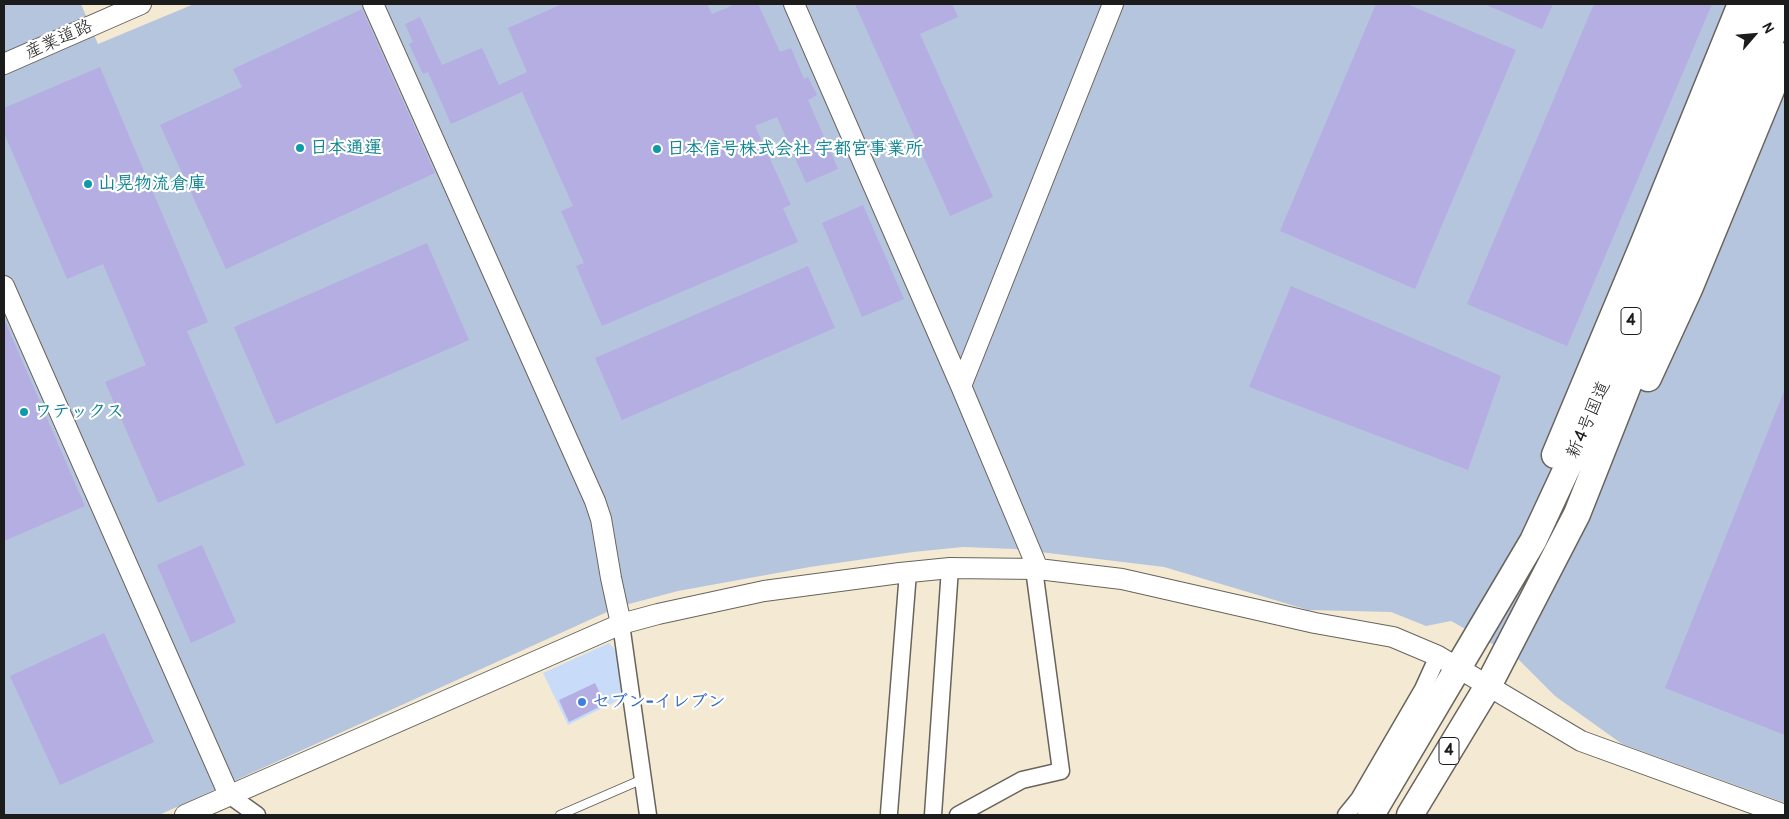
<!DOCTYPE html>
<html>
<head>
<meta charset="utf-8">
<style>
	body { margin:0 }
	#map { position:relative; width:1789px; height:819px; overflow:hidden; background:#f4ead4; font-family:Pangolin,sans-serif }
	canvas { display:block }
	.frame { position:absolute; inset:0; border:5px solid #1c1c1c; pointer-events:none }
	.north { position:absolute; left:1729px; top:10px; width:50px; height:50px; -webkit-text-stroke:4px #fff; paint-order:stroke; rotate:63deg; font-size:14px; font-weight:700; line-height:20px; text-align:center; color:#1c1c1c }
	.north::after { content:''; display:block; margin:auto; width:18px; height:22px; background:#1c1c1c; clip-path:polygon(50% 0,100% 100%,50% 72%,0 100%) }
</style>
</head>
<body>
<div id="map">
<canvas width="1789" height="819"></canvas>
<div class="frame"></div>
<div class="north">N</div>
</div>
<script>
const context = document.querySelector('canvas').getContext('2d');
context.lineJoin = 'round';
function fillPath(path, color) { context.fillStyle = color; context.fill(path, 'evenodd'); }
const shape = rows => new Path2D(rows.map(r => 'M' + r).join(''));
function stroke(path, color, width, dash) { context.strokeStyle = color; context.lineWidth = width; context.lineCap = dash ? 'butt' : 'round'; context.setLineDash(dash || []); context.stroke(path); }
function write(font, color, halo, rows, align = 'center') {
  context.font = font + ' Pangolin,"Klee One",sans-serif'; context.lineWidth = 4.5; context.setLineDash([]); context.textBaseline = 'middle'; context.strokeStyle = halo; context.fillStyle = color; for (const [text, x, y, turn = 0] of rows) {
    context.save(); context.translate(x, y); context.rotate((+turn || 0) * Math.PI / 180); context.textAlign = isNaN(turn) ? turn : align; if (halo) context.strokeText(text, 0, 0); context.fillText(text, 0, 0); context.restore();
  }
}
fillPath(shape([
	[609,643,619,653,625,697,568,725,543,673]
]), '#c8dcf9');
fillPath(shape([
	[4,4,81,4,98,44,194,4,1785,4,1785,803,1622,744,1555,696,1516,657,1451,621,1426,626,1391,612,1308,610,1164,567,1015,549,963,547,913,552,810,567,678,591,629,604,607,612,159,815,4,815]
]), '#b6c5de');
fillPath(shape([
	[562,4,707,4,712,14,736,4,758,4,780,52,791,48,804,79,808,77,817,95,808,100,838,169,806,183,777,117,755,126,791,205,783,208,798,242,602,326,576,266,584,263,561,211,573,206,522,92,451,124,428,72,423,74,409,44,413,42,405,24,420,17,442,65,482,48,499,85,527,72,508,28],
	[855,4,952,4,958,17,920,34,993,197,950,216],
	[1376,4,1407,4,1516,50,1415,289,1280,231],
	[1484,4,1553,4,1542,29],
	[1594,4,1712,4,1567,346,1467,304],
	[362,9,435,173,226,269,160,125,242,87,233,69],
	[100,67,208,322,187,331,245,465,158,503,105,382,146,365,103,264,67,279,4,133,4,108],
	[863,205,904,299,862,317,822,223],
	[427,243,469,340,276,424,234,327],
	[808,266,835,328,622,420,595,358],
	[1291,286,1501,376,1468,470,1249,387],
	[4,319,85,506,4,541],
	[1785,389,1785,735,1665,688],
	[202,545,236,622,191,643,157,565],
	[104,633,154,742,60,785,10,676],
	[595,683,605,704,569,722,559,700]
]), '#b5aee2');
const service = shape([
	[560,815,643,779]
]);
const minor = shape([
	[621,624,648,815],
	[229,795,257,815],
	[889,813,908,572],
	[933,815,950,568],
	[958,815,1022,780,1061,771,1034,569],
	[1346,815,1359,799,1423,689,1438,656]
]);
const tertiary = shape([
	[373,4,595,501,601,519,611,578,621,624],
	[794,4,961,386,1038,569],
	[4,64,141,4],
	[4,286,229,795],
	[961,386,1113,4],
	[185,815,621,624,658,614,764,591,900,573,950,568,1038,569,1122,579,1315,623,1393,637,1438,656,1581,741,1785,815]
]);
const trunk = shape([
	[1648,378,1689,289,1785,56],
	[1555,455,1643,245,1741,4],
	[1371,815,1533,541,1594,410,1764,4],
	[1410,815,1488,686,1577,514,1662,299,1785,4]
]);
stroke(service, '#68645c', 10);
stroke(minor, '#68645c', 19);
stroke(tertiary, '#68645c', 22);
stroke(trunk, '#68645c', 29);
stroke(service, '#fff', 8);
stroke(minor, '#fff', 16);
stroke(tertiary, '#fff', 20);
stroke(trunk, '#fff', 26);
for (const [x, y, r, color] of [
	[300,148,5,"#0f9aa8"],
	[657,149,5,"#0f9aa8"],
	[88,184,5,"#0f9aa8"],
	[24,412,5,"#0f9aa8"],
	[582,702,5,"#3f7fe0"]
]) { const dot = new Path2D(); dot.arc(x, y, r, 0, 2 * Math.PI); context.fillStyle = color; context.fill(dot); stroke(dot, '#fff', 2); }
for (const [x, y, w] of [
	[1631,321,20],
	[1449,751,20]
]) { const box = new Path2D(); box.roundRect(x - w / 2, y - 13.5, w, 27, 4); context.fillStyle = '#fff'; context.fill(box); stroke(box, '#1c1c1c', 1); }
write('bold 16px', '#1c1c1c', null, [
	["4",1631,321],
	["4",1449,751]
]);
write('18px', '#1c1c1c', '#fff', [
	["産業道路",59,40,-24],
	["新4号国道",1589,420,-66]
]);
write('bold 18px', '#0d838f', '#fff', [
	["日本通運",310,148],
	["日本信号株式会社 宇都宮事業所",667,149],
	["山晃物流倉庫",98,184],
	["ワテックス",34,412]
], 'left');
write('bold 18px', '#366cbe', '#fff', [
	["セブン-イレブン",592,702]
], 'left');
</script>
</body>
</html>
